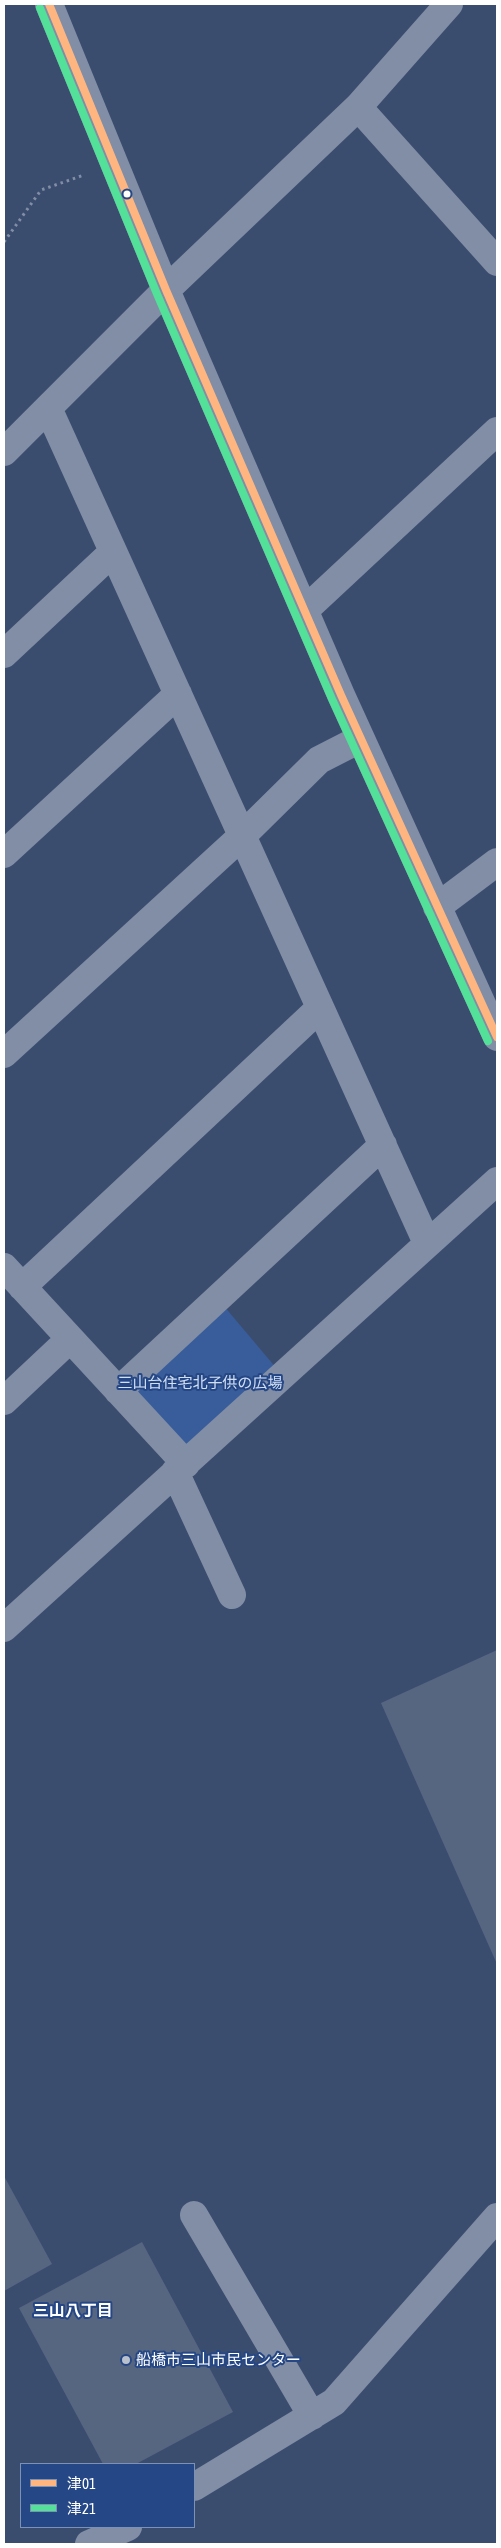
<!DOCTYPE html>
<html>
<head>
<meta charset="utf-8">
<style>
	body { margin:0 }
	#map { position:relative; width:501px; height:2548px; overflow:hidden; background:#3b4d6f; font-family:"Asap Condensed","Noto Sans JP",sans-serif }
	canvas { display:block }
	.frame { position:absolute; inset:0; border:5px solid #fff; pointer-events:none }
	.legend { position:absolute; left:20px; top:2463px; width:175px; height:65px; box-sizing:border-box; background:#254785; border:1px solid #7c91b6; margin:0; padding:6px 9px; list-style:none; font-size:15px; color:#fff }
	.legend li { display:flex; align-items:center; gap:10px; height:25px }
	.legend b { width:25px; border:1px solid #7c91b6 }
</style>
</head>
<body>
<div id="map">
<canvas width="501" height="2548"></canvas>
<div class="frame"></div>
<ul class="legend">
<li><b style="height:6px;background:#ffb580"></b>津01</li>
<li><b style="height:6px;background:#53e098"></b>津21</li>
</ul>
</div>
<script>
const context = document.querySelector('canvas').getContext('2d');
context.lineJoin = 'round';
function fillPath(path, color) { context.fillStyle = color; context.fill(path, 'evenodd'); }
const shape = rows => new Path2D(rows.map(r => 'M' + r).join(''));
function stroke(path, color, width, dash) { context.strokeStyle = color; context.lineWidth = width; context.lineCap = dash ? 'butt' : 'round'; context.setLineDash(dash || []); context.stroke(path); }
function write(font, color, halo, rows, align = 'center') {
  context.font = font + ' "Asap Condensed","Noto Sans JP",sans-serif'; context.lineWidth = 4; context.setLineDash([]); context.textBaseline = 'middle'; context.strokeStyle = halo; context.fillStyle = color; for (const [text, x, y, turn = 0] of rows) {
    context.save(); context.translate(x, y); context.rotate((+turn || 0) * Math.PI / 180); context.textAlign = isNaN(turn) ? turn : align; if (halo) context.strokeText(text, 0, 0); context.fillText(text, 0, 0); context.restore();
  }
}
fillPath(shape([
	[223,1305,277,1369,196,1444,178,1444,136,1399,136,1385]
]), '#395d9b');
fillPath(shape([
	[497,1650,497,1964,381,1703],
	[4,2176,52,2264,4,2291],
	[142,2242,233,2412,136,2464,103,2464,19,2308]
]), '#566580');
stroke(shape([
	[4,242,41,190,84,175]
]), '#818ea5', 3, [2.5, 4]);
stroke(shape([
	[49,4,166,290,341,695,497,1037],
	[358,107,497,262],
	[48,408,427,1243],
	[4,452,166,290,358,107,449,4],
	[305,610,497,431],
	[4,654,113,552],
	[4,854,178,694],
	[437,907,497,862],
	[4,1054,242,836,319,760,360,739],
	[4,1267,186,1464],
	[22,1287,320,1008],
	[118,1391,383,1145],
	[4,1401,70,1339],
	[175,1472,232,1595],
	[4,1628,497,1181],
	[194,2215,312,2416],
	[194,2487,334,2402,497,2217],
	[89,2544,128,2527]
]), '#818ea5', 28);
stroke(shape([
	[49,4,166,290,341,695,497,1037]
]), '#ffb580', 8);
stroke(shape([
	[40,8,157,294,332,699,488,1041]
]), '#53e098', 8);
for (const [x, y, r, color] of [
	[127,194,4.5,"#fff"],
	[126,2360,5,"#bac1cd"]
]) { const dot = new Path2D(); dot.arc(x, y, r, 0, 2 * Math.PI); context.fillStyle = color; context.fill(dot); stroke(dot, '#254785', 2); }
write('15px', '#d2e0f6', '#254785', [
	["三山台住宅北子供の広場",200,1383]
]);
write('15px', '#fff', '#254785', [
	["船橋市三山市民センター",136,2360]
], 'left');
write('bold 16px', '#fff', '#254785', [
	["三山八丁目",73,2311]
]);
</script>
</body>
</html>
